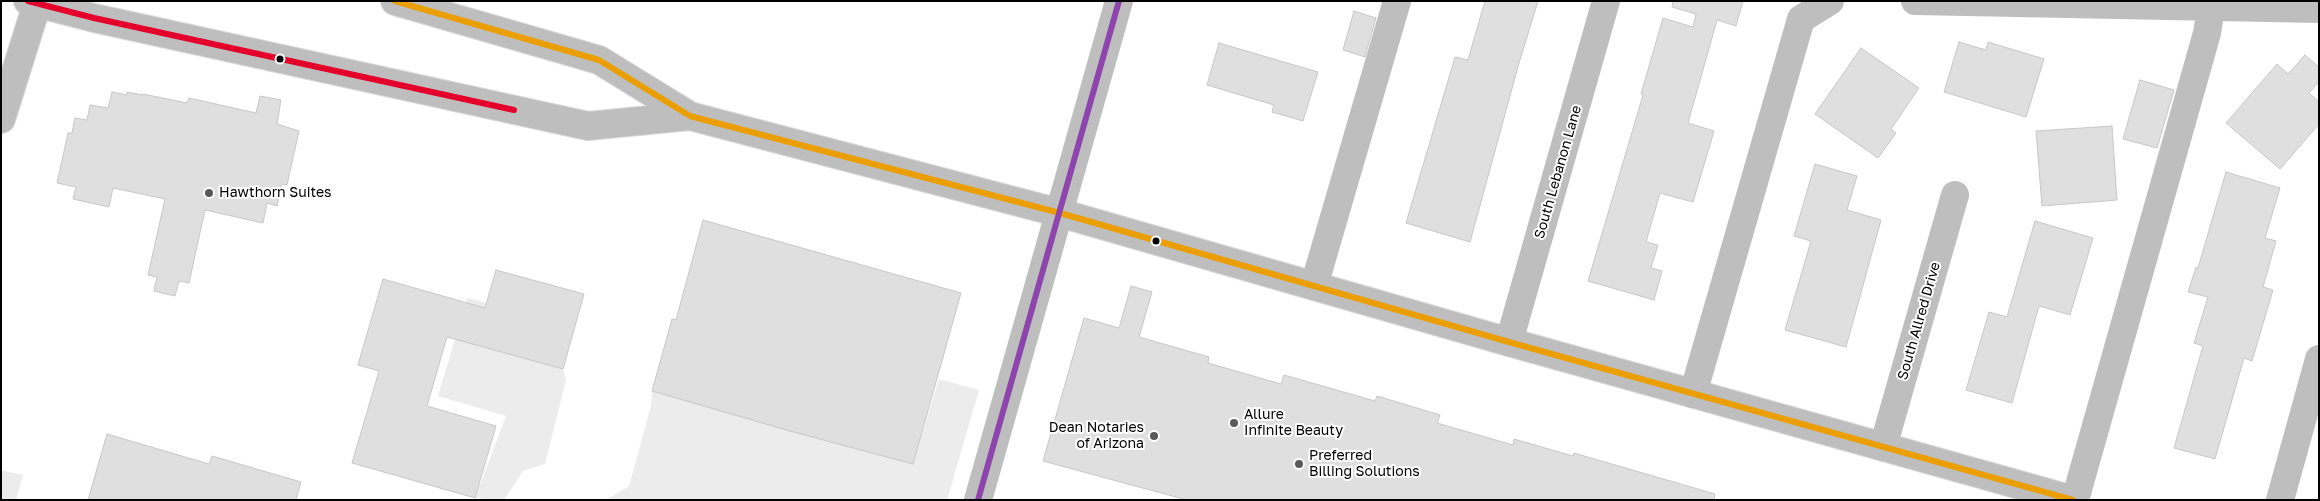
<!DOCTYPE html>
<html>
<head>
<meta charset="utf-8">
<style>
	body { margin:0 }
	#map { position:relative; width:2320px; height:501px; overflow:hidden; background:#fff; font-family:"Golos Text",sans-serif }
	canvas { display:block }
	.frame { position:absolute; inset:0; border:2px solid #000; pointer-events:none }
</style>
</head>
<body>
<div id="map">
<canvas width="2320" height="501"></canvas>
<div class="frame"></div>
</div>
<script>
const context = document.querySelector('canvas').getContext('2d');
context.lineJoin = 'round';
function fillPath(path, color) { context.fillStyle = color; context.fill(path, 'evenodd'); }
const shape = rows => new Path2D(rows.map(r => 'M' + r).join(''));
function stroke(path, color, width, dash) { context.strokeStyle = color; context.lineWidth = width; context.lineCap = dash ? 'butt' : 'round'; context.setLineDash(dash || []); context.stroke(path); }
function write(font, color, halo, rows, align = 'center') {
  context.font = font + ' "Golos Text",sans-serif'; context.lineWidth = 4; context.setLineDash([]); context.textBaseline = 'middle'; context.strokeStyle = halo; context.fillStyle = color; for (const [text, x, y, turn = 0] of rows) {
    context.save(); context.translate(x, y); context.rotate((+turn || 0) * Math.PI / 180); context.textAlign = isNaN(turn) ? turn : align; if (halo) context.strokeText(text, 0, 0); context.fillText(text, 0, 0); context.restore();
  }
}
fillPath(shape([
	[467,298,487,303,475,345,563,369,566,380,545,464,523,471,504,500,475,498,506,416,438,396],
	[939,379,979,390,947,500,606,500,629,486,651,406,652,391,913,464],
	[1,470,23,475,16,500,1,500]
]), '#ececec');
const building = shape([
	[1485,1,1538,1,1519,63,1470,242,1406,223,1455,57,1468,60,1485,1],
	[1673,1,1743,1,1736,26,1717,20,1688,123,1714,131,1693,202,1660,193,1646,242,1658,245,1651,268,1662,271,1654,300,1588,281,1643,95,1641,94,1663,18,1693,27,1696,14,1672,7,1673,1],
	[1354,11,1376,18,1365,57,1343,50,1354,11],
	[1959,42,1986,50,1988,42,2044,59,2026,117,1944,92,1959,42],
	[1219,43,1318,72,1303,121,1272,112,1274,105,1207,85,1219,43],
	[1861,48,1919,88,1891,129,1896,133,1878,158,1815,114,1861,48],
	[2305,55,2319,67,2319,82,2309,93,2319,102,2319,124,2280,169,2226,123,2277,64,2288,74,2305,55],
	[2140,80,2174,90,2157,148,2123,139,2140,80],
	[112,92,127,95,127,92,143,95,143,94,187,103,189,98,256,113,260,96,281,100,277,124,299,131,287,185,282,184,277,206,267,203,263,223,205,210,189,283,179,281,175,296,154,291,157,277,148,275,165,199,113,188,109,207,73,199,76,187,57,183,68,133,72,133,75,118,87,120,90,105,108,108,112,92],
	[2112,126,2117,200,2042,206,2036,131,2112,126],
	[1815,164,1857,176,1847,210,1881,220,1846,347,1785,330,1811,241,1794,236,1815,164],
	[2226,172,2280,188,2265,238,2276,241,2263,287,2273,290,2252,361,2244,358,2215,459,2174,448,2203,346,2194,343,2208,297,2188,292,2196,267,2198,268,2226,172],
	[703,220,961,293,913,464,790,431,652,391,672,319,676,320,703,220],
	[2035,221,2093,238,2070,315,2039,306,2012,403,1966,390,1989,312,2007,317,2035,221],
	[496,270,584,294,563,369,447,337,427,406,496,426,475,498,352,463,379,371,358,365,383,279,485,308,496,270],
	[1131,286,1152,292,1139,337,1209,357,1208,363,1281,384,1284,375,1375,401,1377,396,1440,415,1437,423,1513,445,1514,439,1573,456,1574,453,1715,494,1714,500,1187,500,1043,461,1084,318,1119,328,1131,286],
	[107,434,209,464,212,456,301,482,296,500,88,500,107,434]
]);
fillPath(building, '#dfdfdf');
stroke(building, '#c7c7c7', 1);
const major = shape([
	[28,1,94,18,588,126,690,116],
	[395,1,599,60,690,116,1060,213,1509,342,2073,500],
	[1,119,38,1]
]);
stroke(major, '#dbdbdb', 30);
stroke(shape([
	[1915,1,2319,9],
	[1314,286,1397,1],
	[1509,342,1606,1],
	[1693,394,1801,19,1830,1],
	[1883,447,1955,195],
	[978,500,1119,1],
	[2075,500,2207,33,2211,7],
	[2280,500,2319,359]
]), '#bebebe', 28);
stroke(major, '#bebebe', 28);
stroke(shape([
	[395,1,599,60,690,116,1060,213,1509,342,2073,500]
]), '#eb9e00', 6);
stroke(shape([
	[28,1,94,18,514,110]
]), '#e4002b', 6);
stroke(shape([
	[978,500,1119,1]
]), '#8e44ad', 6);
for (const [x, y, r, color] of [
	[280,59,4.5,"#000"],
	[209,193,5,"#595959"],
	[1156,241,4.5,"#000"],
	[1234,423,5,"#595959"],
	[1154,436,5,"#595959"],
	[1299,464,5,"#595959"]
]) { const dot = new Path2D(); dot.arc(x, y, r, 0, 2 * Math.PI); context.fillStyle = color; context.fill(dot); stroke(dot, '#fff', 2); }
write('14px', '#000', '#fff', [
	["South Lebanon Lane",1558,172,-74],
	["South Allred Drive",1919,321,-74]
]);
write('14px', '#000', '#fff', [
	["Hawthorn Suites",219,193],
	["Allure",1244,415],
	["Infinite Beauty",1244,431],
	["Dean Notaries",1144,428,"right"],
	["of Arizona",1144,444,"right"],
	["Preferred",1309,456],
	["Billing Solutions",1309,472]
], 'left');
</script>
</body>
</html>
